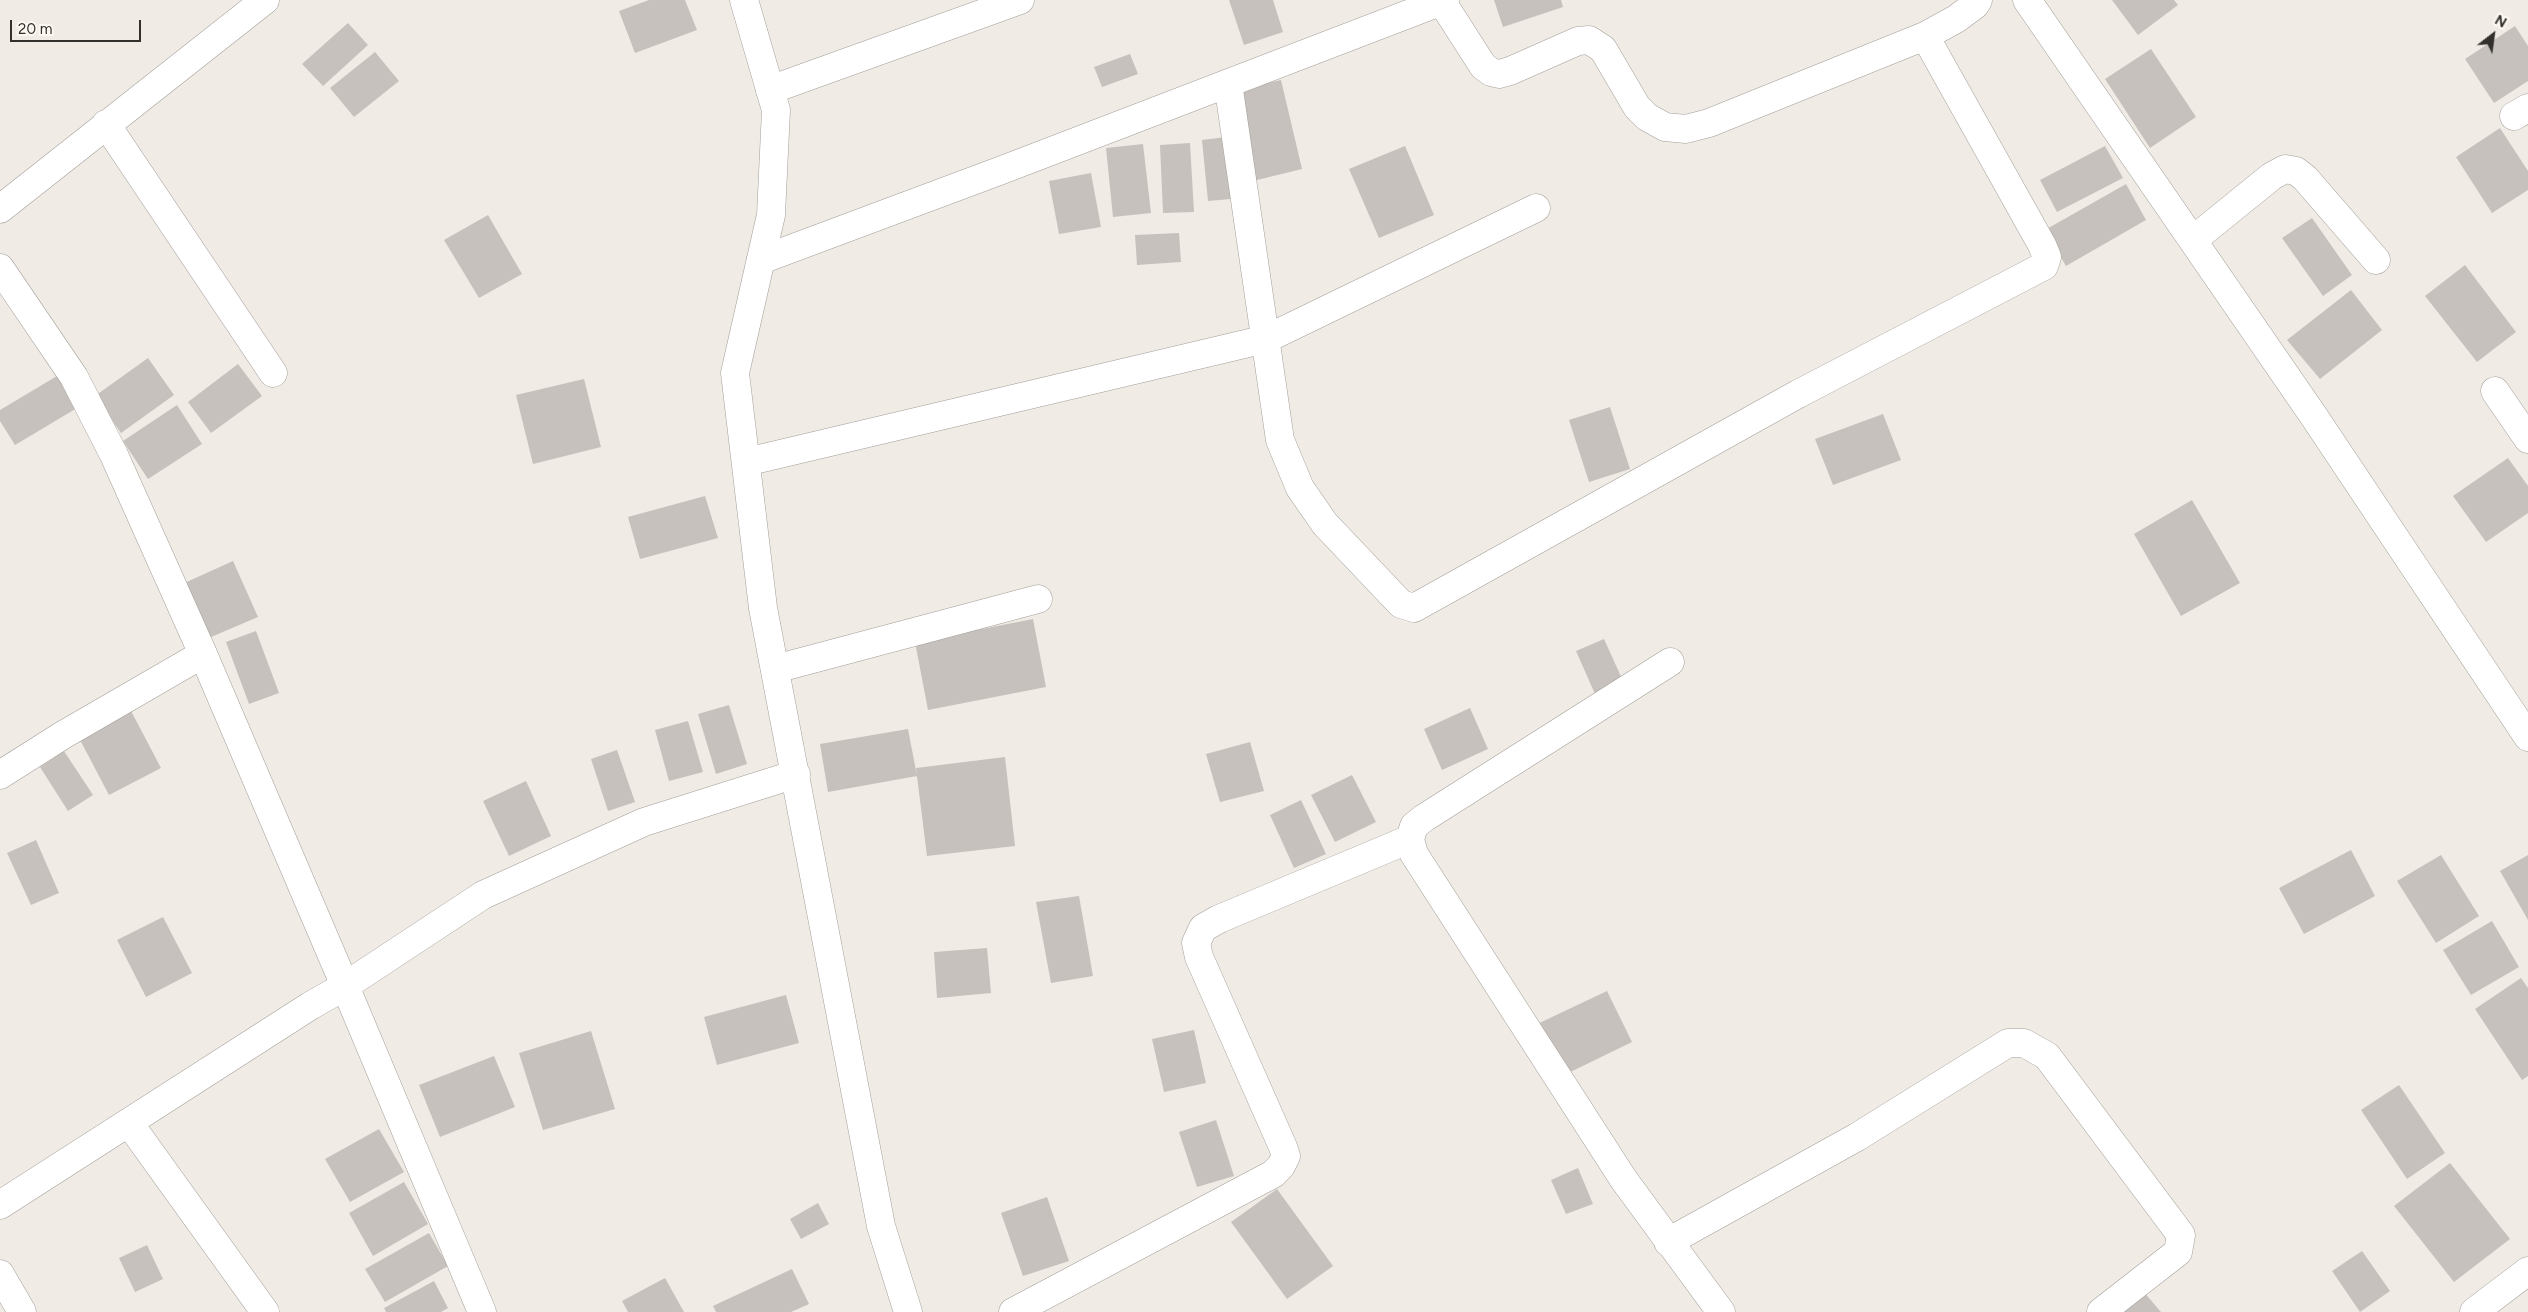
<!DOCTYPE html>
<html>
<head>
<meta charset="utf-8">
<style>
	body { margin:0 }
	#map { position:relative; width:2528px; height:1312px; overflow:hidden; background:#f0ebe5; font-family:Figtree,sans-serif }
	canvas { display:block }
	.north { position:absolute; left:2468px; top:10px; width:50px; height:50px; -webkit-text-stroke:4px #fdf8f2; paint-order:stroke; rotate:30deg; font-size:14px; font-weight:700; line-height:20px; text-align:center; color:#31302d }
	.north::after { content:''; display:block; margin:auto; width:18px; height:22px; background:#31302d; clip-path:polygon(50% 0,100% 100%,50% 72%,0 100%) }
	.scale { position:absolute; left:10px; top:20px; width:131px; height:22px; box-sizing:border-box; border:2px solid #31302d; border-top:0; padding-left:6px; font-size:15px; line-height:18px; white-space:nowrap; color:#31302d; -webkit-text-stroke:4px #fdf8f2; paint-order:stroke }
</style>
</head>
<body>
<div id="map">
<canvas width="2528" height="1312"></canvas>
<div class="north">N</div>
<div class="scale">20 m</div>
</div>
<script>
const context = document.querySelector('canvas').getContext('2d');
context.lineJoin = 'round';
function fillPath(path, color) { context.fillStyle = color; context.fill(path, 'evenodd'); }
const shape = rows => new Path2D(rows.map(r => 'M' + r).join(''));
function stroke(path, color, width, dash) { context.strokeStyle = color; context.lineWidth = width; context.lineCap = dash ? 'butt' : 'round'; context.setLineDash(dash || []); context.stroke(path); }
fillPath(shape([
	[649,0,685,0,697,30,635,53,619,11],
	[1229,0,1273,0,1283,32,1244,45],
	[1494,0,1561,0,1563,7,1503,27],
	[2112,0,2174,0,2178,5,2138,35],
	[348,23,368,45,323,86,302,64],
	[2515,26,2528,46,2528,81,2494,103,2465,59],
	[2151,49,2196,117,2150,148,2105,79],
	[375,52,399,81,354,117,330,88],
	[1130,54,1138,74,1102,87,1094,67],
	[1281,80,1302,169,1253,181,1231,91],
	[2500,128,2528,171,2528,190,2492,213,2456,157],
	[1226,137,1231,199,1208,201,1202,140],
	[1190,143,1194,212,1163,213,1160,145],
	[1143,144,1151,213,1113,217,1106,148],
	[1405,146,1434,215,1379,238,1349,169],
	[2105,146,2123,178,2057,212,2040,180],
	[1091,173,1101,227,1059,234,1049,181],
	[2126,184,2146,220,2066,266,2045,230],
	[488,215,522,274,479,298,444,240],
	[2312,218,2352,275,2323,296,2282,238],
	[1179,233,1181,262,1137,265,1135,235],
	[2465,265,2516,332,2477,362,2425,296],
	[2351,290,2382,330,2320,379,2287,340],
	[148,358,174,395,121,433,95,396],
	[238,364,262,396,211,433,188,402],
	[57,376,77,408,15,445,0,421,0,410],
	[584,379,601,447,533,464,516,395],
	[177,405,202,444,148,479,123,441],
	[1610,407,1630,469,1589,482,1569,420],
	[1883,414,1901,460,1833,485,1815,439],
	[2508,458,2528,486,2528,513,2486,542,2453,496],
	[705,496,718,538,640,559,628,517],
	[2192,500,2240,583,2181,616,2134,534],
	[233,561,258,617,204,640,180,585],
	[1033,619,1046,687,928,710,915,642],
	[256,631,279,693,249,704,226,642],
	[1604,639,1623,681,1595,694,1576,651],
	[729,705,747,764,716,774,698,714],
	[1470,708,1488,749,1442,770,1424,729],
	[130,709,161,768,109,795,78,736],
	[688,721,703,772,669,781,655,730],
	[908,729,917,776,828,792,820,744],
	[1250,742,1264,791,1220,802,1206,754],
	[617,750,635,802,608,811,591,759],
	[64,751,93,795,68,811,40,767],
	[1005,757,1015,846,927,856,916,768],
	[1352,775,1376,822,1335,842,1311,795],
	[526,781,551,836,509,856,483,801],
	[1301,800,1326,854,1294,868,1270,815],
	[36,840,59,893,31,905,7,853],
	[2351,850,2375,896,2304,934,2279,888],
	[2441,855,2479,916,2436,943,2397,881],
	[2528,855,2528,920,2500,871],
	[1079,896,1093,976,1051,983,1036,902],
	[163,917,192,973,146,997,117,940],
	[2492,921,2519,967,2471,995,2443,950],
	[987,948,991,993,937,998,934,952],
	[2521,978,2528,988,2528,1076,2522,1080,2475,1009],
	[1607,991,1632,1042,1558,1078,1533,1026],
	[786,995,799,1043,717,1065,704,1017],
	[1194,1030,1206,1083,1164,1092,1152,1039],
	[591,1031,615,1109,543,1130,519,1053],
	[494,1056,515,1107,440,1137,419,1085],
	[2399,1085,2445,1153,2407,1179,2361,1110],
	[1216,1120,1234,1176,1197,1187,1179,1132],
	[379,1129,404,1172,350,1202,325,1159],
	[2450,1163,2510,1239,2454,1282,2394,1206],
	[1578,1168,1593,1204,1566,1214,1551,1180],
	[404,1182,428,1224,373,1256,349,1213],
	[1277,1189,1333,1266,1287,1299,1231,1222],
	[1047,1197,1069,1261,1023,1276,1001,1213],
	[818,1203,829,1224,801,1239,790,1219],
	[429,1233,448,1266,385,1302,365,1269],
	[147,1245,163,1279,135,1292,119,1258],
	[2362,1251,2390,1291,2360,1312,2332,1271],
	[792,1269,809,1304,791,1312,716,1312,713,1306],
	[665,1278,684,1312,628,1312,622,1301],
	[434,1281,448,1308,441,1312,386,1312,384,1308],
	[2142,1290,2161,1312,2115,1312]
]), '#c6c1bc');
const street = shape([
	[2027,0,2313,415,2528,737],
	[1442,2,1483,66,1491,72,1499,74,1510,71,1578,41,1589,40,1603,49,1637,107,1647,117,1665,127,1686,129,1709,123,1925,36,1956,19,1975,5,1978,0],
	[1228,83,1280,440,1300,488,1325,524,1401,604,1414,608,1798,394,2044,266,2047,257,2042,245,1925,36],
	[770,90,1020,0],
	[2514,116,2528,108],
	[106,124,273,373],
	[0,209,265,0],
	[2193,240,2272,176,2285,169,2296,171,2305,178,2376,260],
	[761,260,1002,170,1445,0],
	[0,268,74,377,114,455,203,654,345,986,482,1312],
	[2495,391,2528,439],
	[746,462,1266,339,1536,208],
	[1670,662,1424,818,1414,826,1410,839,1414,854,1624,1180,1721,1312],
	[775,669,1038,599],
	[0,775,63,735,203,654],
	[129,1123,265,1312],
	[0,1205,310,1006,345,986,483,895,644,822,796,774],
	[1668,1242,1857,1137,2008,1043,2024,1043,2047,1056,2181,1235,2178,1252,2101,1312],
	[0,1274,22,1312],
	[1013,1312,1273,1174,1281,1166,1286,1156,1283,1147,1199,957,1196,943,1203,928,1219,919,1410,839],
	[2474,1312,2528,1271]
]);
const secondary = shape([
	[744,0,776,110,771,215,735,373,763,608,881,1226,908,1312]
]);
stroke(street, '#a29e98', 29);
stroke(secondary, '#a29e98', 29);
stroke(street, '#fff', 28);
stroke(secondary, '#fff', 28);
</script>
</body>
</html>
